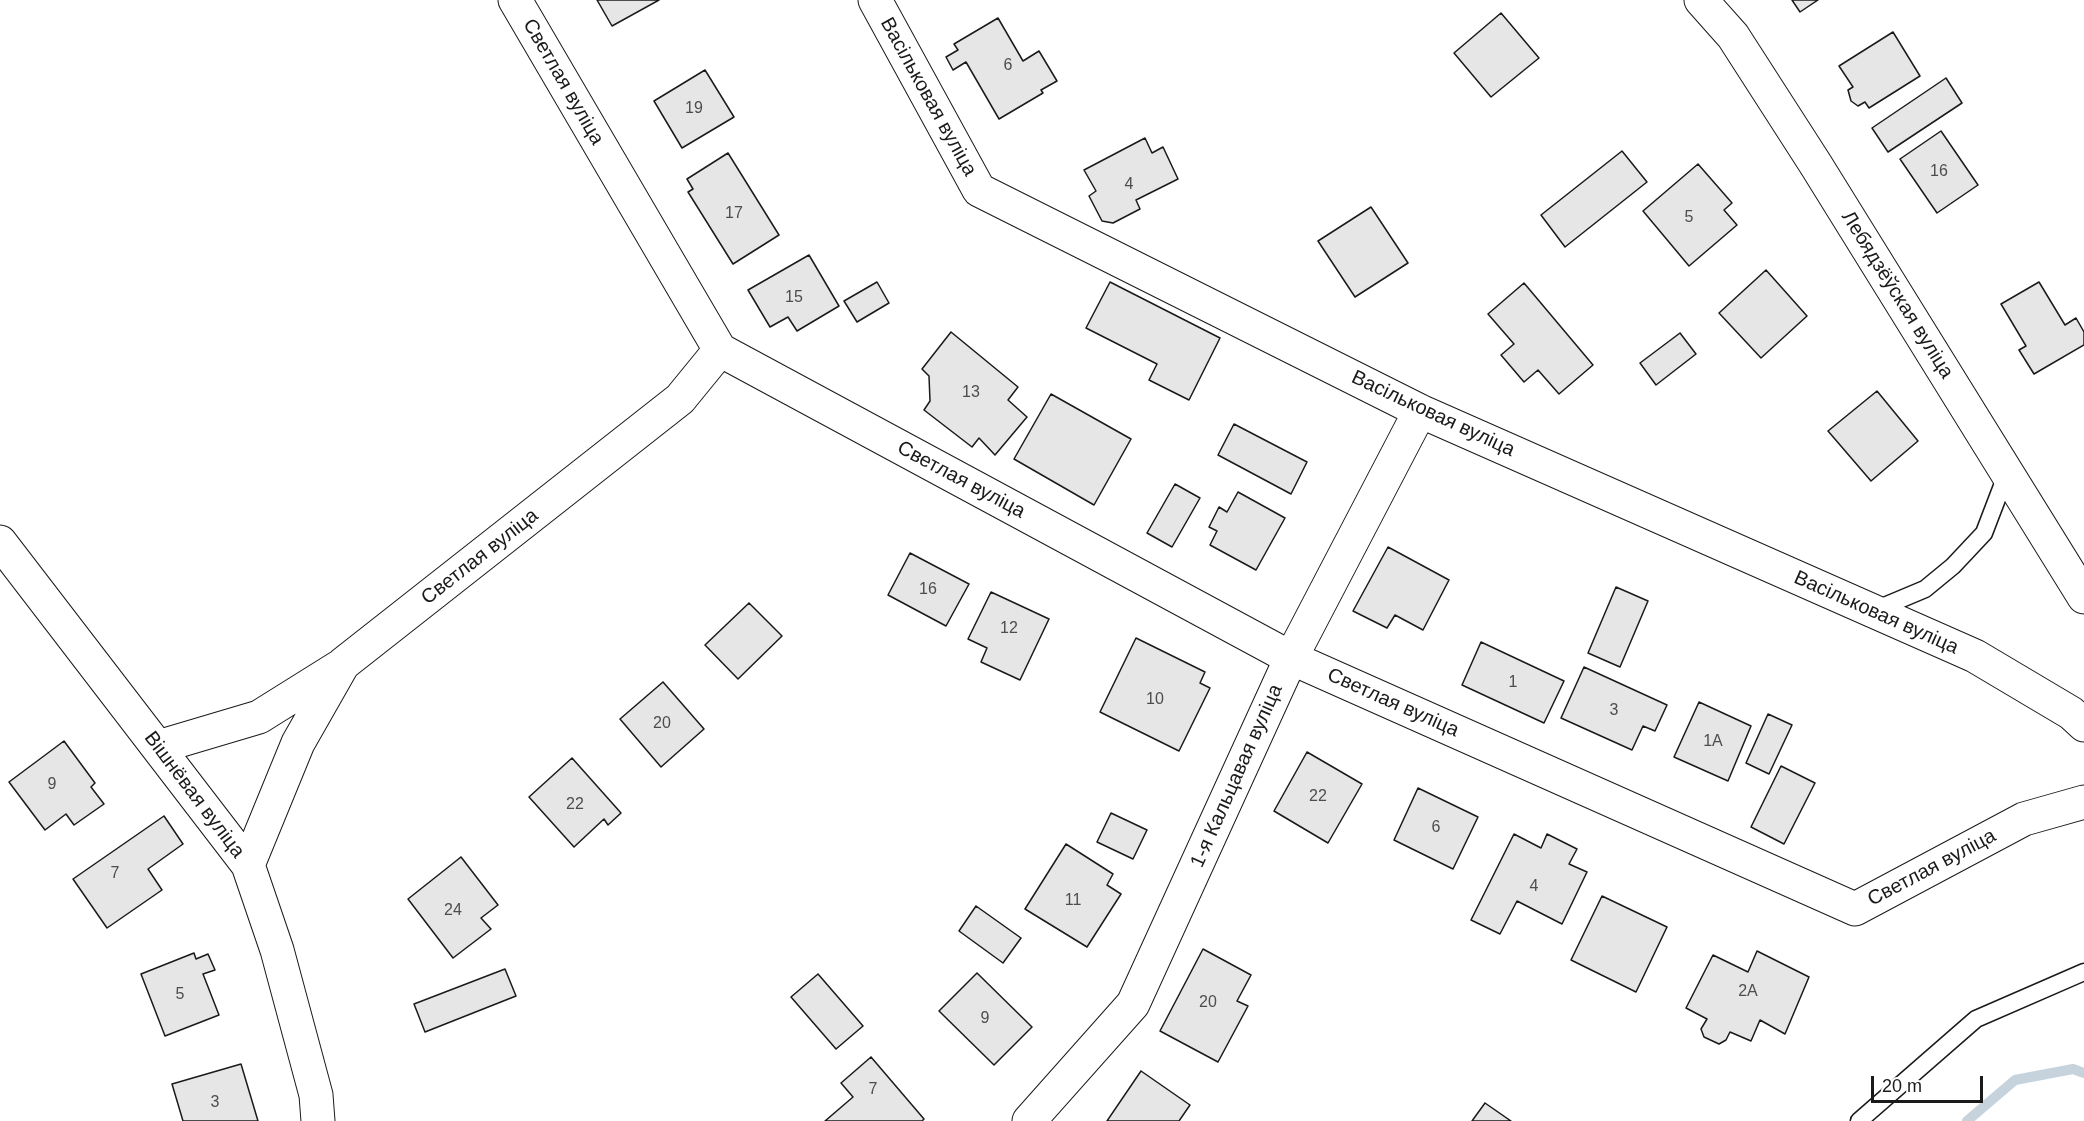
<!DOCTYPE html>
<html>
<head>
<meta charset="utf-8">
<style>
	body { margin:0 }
	#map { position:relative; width:2084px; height:1121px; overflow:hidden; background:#fff; font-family:Helvetica,sans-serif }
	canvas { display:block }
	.scale { position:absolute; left:1871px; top:1076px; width:112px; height:27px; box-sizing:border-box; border:3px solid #1a1a1a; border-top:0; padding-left:8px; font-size:18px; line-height:21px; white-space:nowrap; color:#1a1a1a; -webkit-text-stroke:4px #fff; paint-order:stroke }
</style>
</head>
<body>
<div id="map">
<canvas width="2084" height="1121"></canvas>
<div class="scale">20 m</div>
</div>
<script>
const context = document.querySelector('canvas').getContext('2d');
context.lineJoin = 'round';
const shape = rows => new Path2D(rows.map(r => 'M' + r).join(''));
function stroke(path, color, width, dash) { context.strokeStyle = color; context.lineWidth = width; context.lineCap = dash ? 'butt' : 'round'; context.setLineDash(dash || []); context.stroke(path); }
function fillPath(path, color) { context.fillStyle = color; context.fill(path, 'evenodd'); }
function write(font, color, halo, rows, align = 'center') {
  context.font = font + ' Helvetica,sans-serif'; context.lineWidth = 4.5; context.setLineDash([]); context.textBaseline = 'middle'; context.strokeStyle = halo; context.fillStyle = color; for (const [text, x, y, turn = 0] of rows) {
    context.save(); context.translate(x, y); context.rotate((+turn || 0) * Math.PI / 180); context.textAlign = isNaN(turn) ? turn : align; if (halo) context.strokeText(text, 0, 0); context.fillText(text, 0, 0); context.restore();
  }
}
stroke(shape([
	[1967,1121,2015,1080,2073,1069,2084,1073]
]), '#c6d2dc', 10);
const building = shape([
	[597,0,659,0,612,26,597,0],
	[1792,0,1818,0,1800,12,1792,0],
	[1501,13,1539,58,1491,97,1454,53,1501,13],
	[998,18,1023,61,1039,51,1057,81,1041,90,1043,93,999,119,966,62,953,70,946,57,958,50,954,44,998,18],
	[1893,32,1920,76,1869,108,1865,102,1858,106,1851,101,1848,90,1853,87,1839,66,1893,32],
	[705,70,734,117,682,148,654,101,705,70],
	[1946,78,1962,103,1888,152,1872,128,1946,78],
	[1941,131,1978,185,1937,213,1900,159,1941,131],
	[1145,138,1152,153,1163,147,1178,179,1136,200,1140,209,1113,223,1102,221,1089,196,1096,191,1084,170,1145,138],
	[1622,151,1647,182,1565,247,1541,215,1622,151],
	[728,153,779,235,733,264,688,192,693,189,687,179,728,153],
	[1698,164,1732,203,1724,210,1737,225,1689,266,1643,211,1698,164],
	[1371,207,1408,263,1355,297,1318,241,1371,207],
	[809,255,839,306,797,331,788,317,770,327,748,290,809,255],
	[1766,270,1807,316,1761,358,1719,313,1766,270],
	[877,282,889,303,857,322,844,301,877,282],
	[1110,282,1220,338,1189,400,1149,380,1157,364,1086,328,1110,282],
	[2039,282,2065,325,2076,318,2084,332,2084,345,2034,374,2019,350,2026,346,2001,304,2039,282],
	[1524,283,1593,365,1559,394,1538,370,1524,382,1501,355,1514,344,1488,314,1524,283],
	[951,332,1018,387,1008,400,1027,417,995,455,979,438,972,447,924,410,930,401,929,376,922,369,951,332],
	[1680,333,1696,354,1656,385,1640,363,1680,333],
	[1877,391,1918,441,1871,481,1828,431,1877,391],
	[1051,394,1131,439,1094,505,1014,459,1051,394],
	[1234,424,1307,462,1291,494,1218,455,1234,424],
	[1175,484,1200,498,1172,547,1147,533,1175,484],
	[1238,492,1285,518,1256,570,1210,545,1217,531,1209,527,1219,507,1227,512,1238,492],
	[1388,547,1449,580,1423,630,1395,615,1387,628,1353,611,1388,547],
	[910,553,969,584,946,626,888,595,910,553],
	[1616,587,1648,601,1620,667,1588,653,1616,587],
	[991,592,1049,619,1020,680,981,662,987,648,968,639,991,592],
	[749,603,782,636,738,679,705,645,749,603],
	[1136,638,1205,672,1200,683,1210,688,1179,751,1100,712,1136,638],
	[1481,642,1564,681,1544,723,1462,685,1481,642],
	[1584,667,1667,705,1655,731,1643,726,1632,750,1561,718,1584,667],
	[663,682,704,729,661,767,620,719,663,682],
	[1699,702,1751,726,1728,781,1674,757,1699,702],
	[1768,714,1792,725,1769,774,1746,763,1768,714],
	[64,741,95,783,91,787,104,804,74,825,66,814,45,830,9,782,64,741],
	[1307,752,1362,784,1328,843,1274,811,1307,752],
	[572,758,621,813,608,825,604,819,574,847,529,797,572,758],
	[1781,766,1815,783,1784,844,1751,827,1781,766],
	[1418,788,1478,817,1453,869,1394,840,1418,788],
	[1111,813,1147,830,1133,859,1097,842,1111,813],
	[164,816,183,844,148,869,162,890,107,928,73,879,164,816],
	[1514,834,1541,848,1547,834,1577,849,1569,864,1587,872,1562,924,1517,901,1500,934,1471,920,1514,834],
	[1066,844,1113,874,1107,885,1121,894,1087,947,1025,909,1066,844],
	[461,857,498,905,481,918,491,929,453,958,408,899,461,857],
	[1602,896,1667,927,1636,992,1571,960,1602,896],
	[976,906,1021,938,1003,963,959,931,976,906],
	[1203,949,1251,975,1237,1001,1248,1006,1218,1062,1160,1031,1203,949],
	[1757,951,1809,977,1785,1034,1760,1020,1751,1041,1730,1032,1726,1040,1719,1044,1704,1037,1701,1029,1707,1019,1686,1008,1713,955,1748,972,1757,951],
	[194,953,196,959,208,954,215,970,203,974,219,1015,165,1036,141,974,194,953],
	[505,969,516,996,425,1032,414,1004,505,969],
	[977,973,1032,1027,994,1065,939,1011,977,973],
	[818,974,863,1026,836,1049,791,997,818,974],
	[871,1057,924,1119,922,1121,825,1121,853,1097,841,1083,871,1057],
	[241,1064,258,1121,183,1121,172,1084,241,1064],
	[1141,1071,1190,1105,1179,1121,1107,1121,1141,1071],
	[1485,1103,1511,1121,1472,1121,1485,1103]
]);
fillPath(building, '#e6e6e6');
stroke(building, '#1a1a1a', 1.5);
const service = shape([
	[1875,610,1925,589,1953,566,1984,533,2007,473],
	[1859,1121,1976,1019,2084,972]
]);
const minor = shape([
	[515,0,720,350,1291,658,1855,909,2024,819,2084,802],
	[875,0,979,190,1420,411,1975,656,2071,713,2084,725],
	[1701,0,1733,36,1816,165,2084,597],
	[0,542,248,865,277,950,316,1095,318,1121],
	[158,747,259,717,339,667],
	[248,865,298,743,343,664,680,399,720,350],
	[1029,1121,1133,1004,1291,658,1420,411]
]);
stroke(service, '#1a1a1a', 19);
stroke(minor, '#1a1a1a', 35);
stroke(service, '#fff', 16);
stroke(minor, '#fff', 33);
write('16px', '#4d4d4d', null, [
	["6",1008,66],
	["19",694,109],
	["16",1939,172],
	["4",1129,185],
	["17",734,214],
	["5",1689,218],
	["15",794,298],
	["13",971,393],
	["16",928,590],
	["12",1009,629],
	["1",1513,683],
	["10",1155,700],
	["3",1614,711],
	["20",662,724],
	["1А",1713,742],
	["9",52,785],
	["22",1318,797],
	["22",575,805],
	["6",1436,828],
	["7",115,874],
	["4",1534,887],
	["11",1073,901],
	["24",453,911],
	["2А",1748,992],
	["5",180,995],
	["20",1208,1003],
	["9",985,1019],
	["7",873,1090],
	["3",215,1103]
]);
write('20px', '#1a1a1a', '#fff', [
	["Светлая вуліца",563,82,60],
	["Васільковая вуліца",928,97,61],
	["Лебядзёўская вуліца",1897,295,58],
	["Васільковая вуліца",1433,414,25],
	["Светлая вуліца",961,480,28],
	["Светлая вуліца",480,557,-38],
	["Васільковая вуліца",1876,613,24],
	["Светлая вуліца",1393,703,24],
	["1-я Кальцавая вуліца",1237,776,-66],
	["Вішнёвая вуліца",194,795,53],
	["Светлая вуліца",1932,868,-28]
]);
</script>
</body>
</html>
